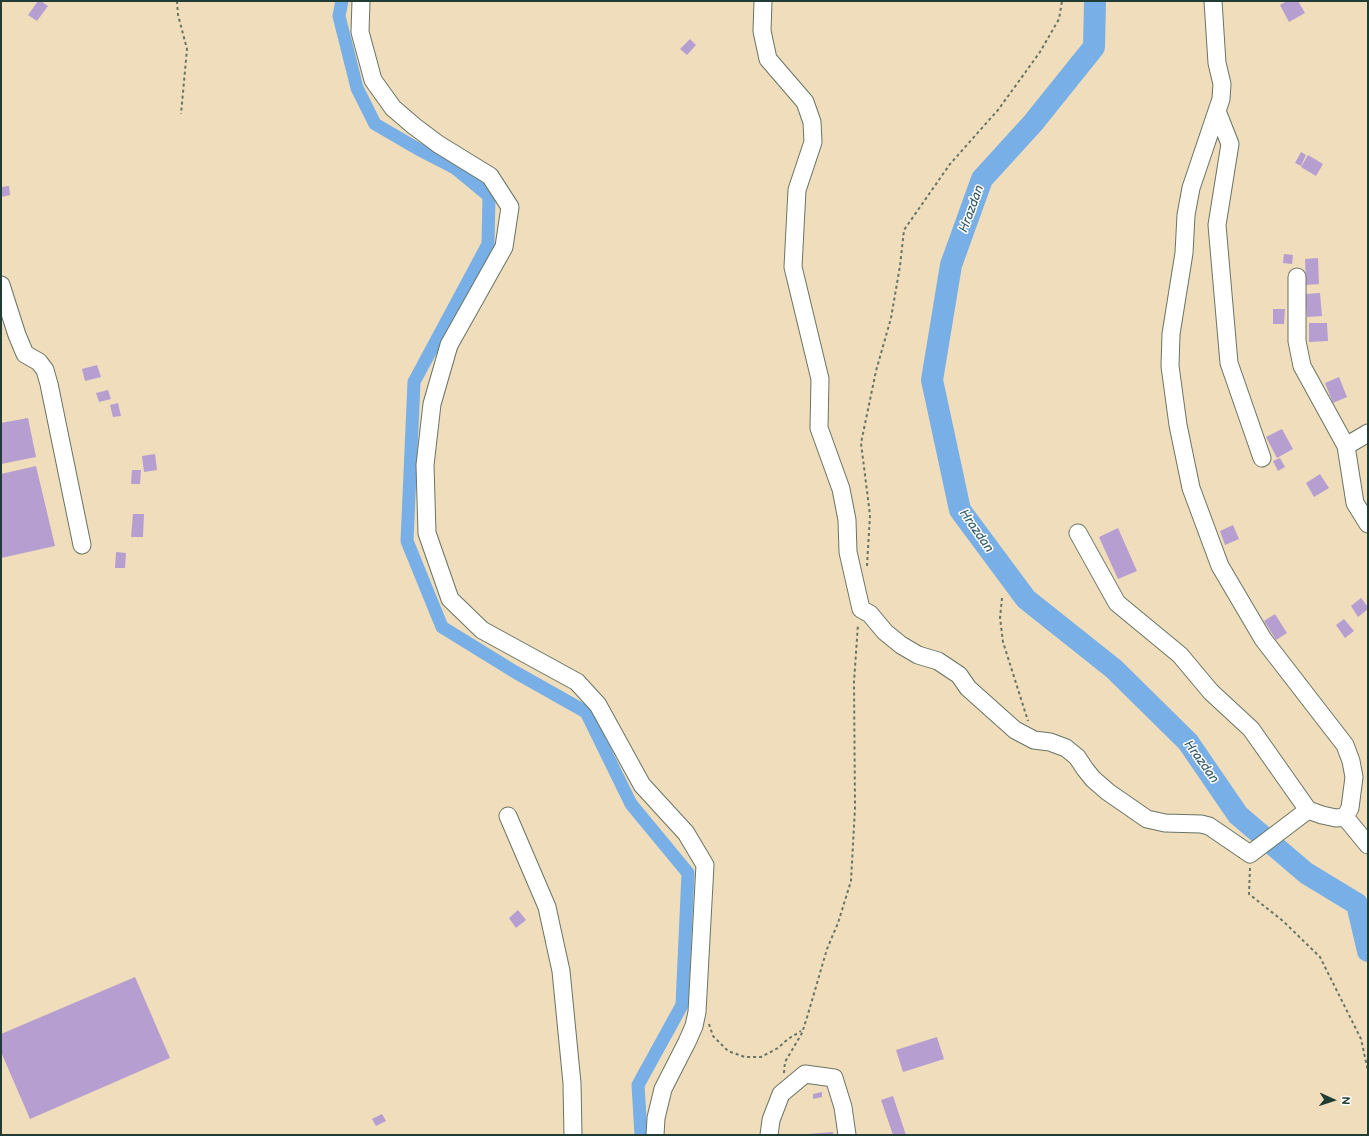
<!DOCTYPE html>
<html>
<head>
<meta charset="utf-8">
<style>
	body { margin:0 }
	#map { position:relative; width:1369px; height:1136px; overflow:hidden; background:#efddbc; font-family:"Balsamiq Sans",sans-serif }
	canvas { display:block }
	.frame { position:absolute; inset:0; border:2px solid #1f3d34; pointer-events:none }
	.north { position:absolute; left:1313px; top:1080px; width:40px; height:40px; -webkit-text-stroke:3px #fff; paint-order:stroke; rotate:93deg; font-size:11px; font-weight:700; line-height:16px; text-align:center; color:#1f3d34 }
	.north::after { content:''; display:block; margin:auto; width:14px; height:18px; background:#1f3d34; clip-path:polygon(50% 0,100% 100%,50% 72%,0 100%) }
</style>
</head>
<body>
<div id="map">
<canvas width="1369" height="1136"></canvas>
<div class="frame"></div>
<div class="north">N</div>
</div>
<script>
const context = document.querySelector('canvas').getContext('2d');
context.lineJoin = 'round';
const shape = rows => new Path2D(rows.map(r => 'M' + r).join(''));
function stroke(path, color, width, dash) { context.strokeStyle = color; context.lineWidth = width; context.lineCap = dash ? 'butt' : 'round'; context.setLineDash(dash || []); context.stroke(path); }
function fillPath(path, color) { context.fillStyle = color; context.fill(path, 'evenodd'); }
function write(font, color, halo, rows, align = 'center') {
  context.font = font + ' "Balsamiq Sans",sans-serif'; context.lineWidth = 3; context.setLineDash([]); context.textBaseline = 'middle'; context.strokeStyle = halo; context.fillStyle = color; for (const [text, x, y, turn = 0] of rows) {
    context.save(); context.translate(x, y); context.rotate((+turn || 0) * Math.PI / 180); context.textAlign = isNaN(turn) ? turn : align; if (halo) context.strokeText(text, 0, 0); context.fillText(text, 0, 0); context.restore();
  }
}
stroke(shape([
	[342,1,339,16,357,88,375,124,418,149,455,168,489,196,488,244,414,382,407,541,442,627,515,672,586,712,631,804,688,873,682,1005,638,1085,641,1135]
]), '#78afe7', 13);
stroke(shape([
	[1095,1,1094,47,1033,123,982,179,951,265,932,380,960,510,1026,599,1114,669,1188,742,1238,815,1306,873,1357,904,1368,951]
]), '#78afe7', 22);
fillPath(shape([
	[38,1,41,1,48,6,37,21,28,15],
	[1287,1,1298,1,1305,13,1289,22,1280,5],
	[690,39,696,45,687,55,680,49],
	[1301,152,1306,155,1301,166,1295,163],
	[1308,155,1323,164,1316,176,1301,167],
	[9,186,10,195,1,197,1,187],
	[1284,254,1293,255,1292,264,1283,263],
	[1318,258,1319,284,1306,285,1305,259],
	[1320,293,1322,316,1307,317,1305,294],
	[1273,309,1285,309,1284,324,1273,324],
	[1309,323,1327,323,1328,341,1309,342],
	[97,365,101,377,85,381,82,369],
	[1339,377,1347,397,1333,403,1325,383],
	[108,390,111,399,99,402,96,393],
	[118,403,121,416,113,417,110,405],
	[28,418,36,457,1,464,1,423],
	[1282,429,1293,449,1277,458,1266,437],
	[155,454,157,470,144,472,142,456],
	[1280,458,1285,467,1278,471,1273,461],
	[36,466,55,546,1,558,1,474],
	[132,470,141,470,140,484,131,484],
	[1320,474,1329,488,1314,497,1306,483],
	[133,514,144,514,143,537,131,537],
	[1233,525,1239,539,1225,545,1220,531],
	[1118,528,1137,571,1118,579,1099,537],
	[116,552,126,553,125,568,115,568],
	[1361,598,1368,607,1368,609,1358,617,1351,606],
	[1275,614,1287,633,1276,640,1264,621],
	[1344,619,1354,631,1345,638,1336,625],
	[518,910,526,920,516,928,509,918],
	[135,977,170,1058,30,1119,1,1052,1,1034],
	[937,1037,944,1059,903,1072,896,1050],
	[822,1092,822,1097,813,1099,813,1094],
	[893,1096,906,1135,893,1135,881,1100],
	[382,1114,386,1121,376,1126,372,1119],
	[833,1132,833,1135,807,1135,807,1134]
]), '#b69fd0');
const minor = shape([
	[361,1,360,32,373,80,393,108,414,126,438,144,490,176,510,207,504,247,449,345,432,404,425,465,427,533,450,599,482,630,577,682,598,705,642,785,686,833,705,865,697,1012,694,1026,687,1042,663,1089,656,1118,655,1135],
	[763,1,762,31,768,59,805,102,812,122,813,142,797,190,793,267,820,379,819,428,841,489,847,520,848,552,861,609,870,614,885,632,901,645,918,655,938,661,959,675,968,688,1015,730,1034,740,1050,742,1066,748,1077,757,1085,769,1093,779,1108,792,1147,819,1165,823,1201,824,1209,826,1250,854,1308,810],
	[1217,111,1230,144,1217,225,1229,363,1262,458],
	[1297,277,1297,341,1302,366,1346,446,1355,503,1368,524],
	[1,285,17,335,25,354,39,362,45,370,49,384,82,545],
	[1346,446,1368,433],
	[1078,533,1117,603,1180,655,1211,692,1251,729,1308,810,1322,815,1336,818,1345,817,1350,808,1354,777,1351,761,1345,745,1263,639,1220,566,1191,488,1178,425,1170,366,1171,334,1184,253,1186,215,1191,188,1221,99,1222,84,1217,63,1213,1],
	[508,816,547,907,561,971,572,1083,573,1135],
	[1345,817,1368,845],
	[769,1135,771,1120,781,1094,805,1074,834,1078,843,1107,847,1135]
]);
stroke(minor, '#687564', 19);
stroke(shape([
	[177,1,178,15,187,49,181,114],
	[867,566,870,515,861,443,876,371,891,318,900,266,904,230,950,164,998,110,1040,52,1059,19,1062,1],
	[1002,598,1000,618,1003,642,1028,721],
	[1250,868,1249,894,1283,921,1320,957,1361,1039,1368,1071],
	[709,1024,713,1036,728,1051,745,1057,761,1057,778,1048,788,1039,801,1031],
	[784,1073,785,1062,802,1033,808,1014,827,949,838,923,851,881,855,808,854,682,858,624]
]), '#687564', 2, [3, 3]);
stroke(minor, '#fff', 17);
write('italic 13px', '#3a5f6a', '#fff', [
	["Hrazdan",972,209,-70],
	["Hrazdan",976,531,55],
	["Hrazdan",1201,762,54]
]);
</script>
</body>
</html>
